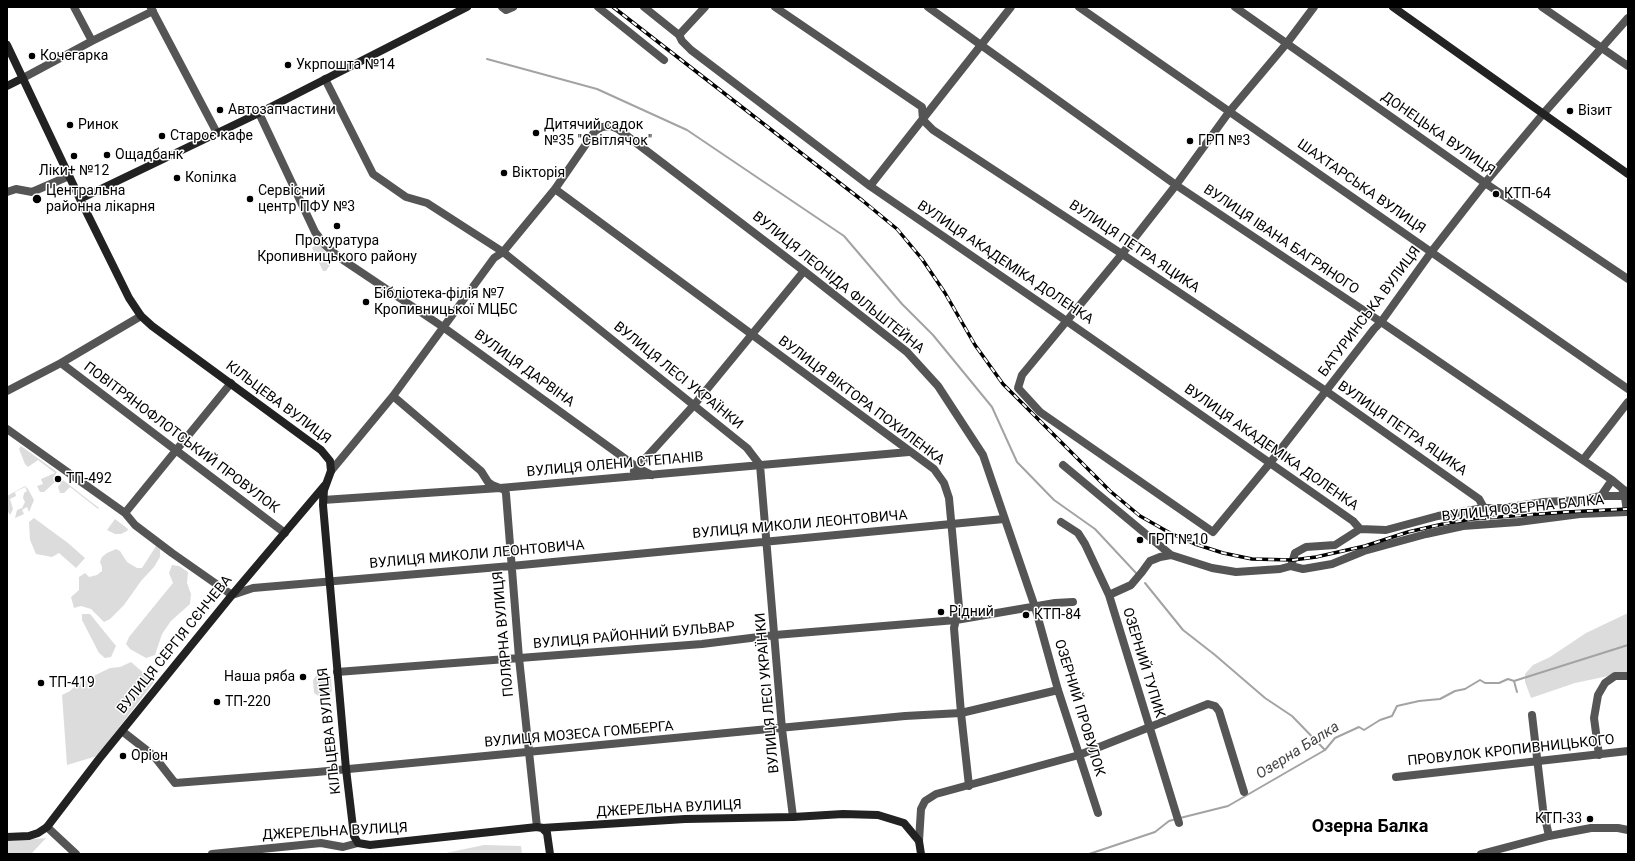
<!DOCTYPE html>
<html>
<head>
<meta charset="utf-8">
<style>
	body { margin:0 }
	#map { position:relative; width:1635px; height:861px; overflow:hidden; background:#fff; font-family:Roboto,sans-serif }
	canvas { display:block }
	.frame { position:absolute; inset:0; border:8px solid #000; pointer-events:none }
</style>
</head>
<body>
<div id="map">
<canvas width="1635" height="861"></canvas>
<div class="frame"></div>
</div>
<script>
const context = document.querySelector('canvas').getContext('2d');
context.lineJoin = 'round';
function fillPath(path, color) { context.fillStyle = color; context.fill(path, 'evenodd'); }
const shape = rows => new Path2D(rows.map(r => 'M' + r).join(''));
function stroke(path, color, width, dash) { context.strokeStyle = color; context.lineWidth = width; context.lineCap = dash ? 'butt' : 'round'; context.setLineDash(dash || []); context.stroke(path); }
function write(font, color, halo, rows, align = 'center') {
  context.font = font + ' Roboto,sans-serif'; context.lineWidth = 3; context.setLineDash([]); context.textBaseline = 'middle'; context.strokeStyle = halo; context.fillStyle = color; for (const [text, x, y, turn = 0] of rows) {
    context.save(); context.translate(x, y); context.rotate((+turn || 0) * Math.PI / 180); context.textAlign = isNaN(turn) ? turn : align; if (halo) context.strokeText(text, 0, 0); context.fillText(text, 0, 0); context.restore();
  }
}
fillPath(shape([
	[318,243,331,258,330,265,326,271,323,271,312,248],
	[21,446,57,472,53,478,56,481,44,492,40,492,37,486,43,484,41,479,55,473,38,460,28,467,25,464,19,449],
	[63,480,99,508,98,509,70,487,64,493,60,493,58,487],
	[25,486,28,489,34,500,29,512,27,507,22,510,24,514,15,518,17,510,22,508,25,502,23,498,24,493,27,491,25,487,15,492,16,496,10,499,13,509,10,515,7,510,7,496],
	[34,518,68,543,85,558,76,568,59,553,52,557,36,554,30,540,29,522],
	[115,519,128,529,127,531,121,534,115,534,107,530],
	[156,546,160,549,160,557,154,567,141,581,124,605,110,619,104,622,91,609,81,606,74,608,71,597,79,590,79,577,85,573,89,577,97,575,102,571,102,567,100,562,102,557,107,553,116,549,120,551,127,562,137,568,142,568],
	[172,565,179,566,188,572,187,583,191,594,190,604,171,621,162,634,155,655,146,658,130,649,126,644,129,637,173,583,169,573],
	[1628,613,1628,675,1618,674,1575,683,1531,698,1525,682,1525,674,1533,665,1550,657,1586,633],
	[82,614,90,614,116,646,111,657,105,658,99,653,82,620],
	[131,662,154,682,97,756,67,765,62,695,70,691,77,684,110,668,120,667],
	[325,673,331,679,332,691,328,695,320,697,314,693,313,680,318,674],
	[46,838,31,854,7,854,7,841],
	[484,845,521,846,522,854,441,854]
]), '#dcdcdc');
stroke(shape([
	[487,59,597,89,687,130,844,236,902,304,933,335,992,407,1017,462,1054,500,1095,529,1136,573],
	[1145,583,1183,630,1215,655,1265,698,1292,716,1325,750],
	[1514,681,1517,692],
	[1180,818,1228,806,1325,750,1335,738,1359,727,1364,730,1380,720,1392,716,1397,706,1419,701,1440,699,1455,691,1465,689,1480,680,1485,683,1499,683,1508,679,1514,681,1628,645],
	[1089,854,1155,832,1169,821,1176,819]
]), '#a3a3a3', 2);
stroke(shape([
	[74,7,92,41],
	[502,7,506,10,513,7],
	[598,7,664,60],
	[644,7,679,35,682,41,691,50,870,186,1068,322,1353,521,1360,529],
	[775,7,922,107,923,120,933,130,1122,254,1326,391,1479,499,1484,508],
	[928,7,1176,185,1381,322,1612,480,1624,490],
	[1079,7,1628,389],
	[1235,7,1485,183,1628,279],
	[1314,7,1287,43,1229,112,1176,185,1122,254,1022,375,1018,388,1040,412,1213,532,1270,463,1374,329,1381,322,1432,251,1485,183,1543,114,1628,18],
	[1542,7,1628,66],
	[151,8,217,133],
	[679,35,705,7],
	[23,78,92,41,153,11],
	[325,79,373,174,406,197,427,203,503,252,747,448,760,465,782,729,793,817],
	[259,113,315,232,325,245,340,258,443,327,638,468,652,475],
	[870,186,1011,7],
	[555,189,934,469,944,483,949,498,959,607,954,628,961,713,969,786],
	[7,192,16,189,32,192,69,176],
	[61,363,285,533],
	[7,391,61,363,141,316],
	[393,396,481,471,488,482,492,485,505,490,506,494,519,658,537,827],
	[7,429,125,513,135,525,172,553,232,595,253,588,511,566,1004,519],
	[1583,460,1628,402],
	[1063,465,1171,555],
	[331,471,393,396,494,258,503,252,555,189,595,131,602,127,611,126,618,129,804,271,907,352,938,386,983,455,1035,607,1058,690,1098,813],
	[634,471,694,405,804,271],
	[1601,496,1612,480],
	[323,500,500,488,909,452],
	[125,513,231,383],
	[1061,522,1078,533,1085,544,1109,595,1179,823],
	[1291,566,1295,553,1306,547,1335,545,1360,529,1386,530,1438,516,1484,508,1503,508,1544,502,1581,500,1601,496,1621,496,1624,490],
	[1109,595,1131,585,1142,572,1150,561,1160,557,1171,555,1212,568,1236,572,1280,569,1291,566,1303,569,1332,564,1364,551,1426,534,1463,526,1518,522,1580,514,1627,512,1624,490],
	[337,672,702,644,775,635,956,620,1055,603,1073,602],
	[1532,715,1543,809,1549,836],
	[122,731,154,756,175,783,317,772,905,716,961,713,1058,690],
	[1599,755,1594,718,1598,695,1605,683,1615,676,1628,676],
	[1396,777,1628,751],
	[47,827,76,854],
	[919,841,921,809,925,801,936,794,1079,755,1208,704,1215,706,1219,711,1244,792],
	[212,854,321,843,343,847,358,843],
	[1481,854,1549,836,1591,828,1618,828,1628,830]
]), '#555', 8);
stroke(shape([
	[1393,7,1628,174],
	[7,45,80,199,129,298,141,316,152,326,321,450,330,461,331,471,324,490,323,505,346,769,354,836,358,843,370,845,537,827,542,828,685,819,793,817,843,814,878,815,904,823,919,841,921,854],
	[7,86,23,78],
	[80,199,259,113,467,7],
	[542,828,547,833,550,854],
	[7,837,29,836,38,833,47,827,99,759,232,595,325,485]
]), '#222', 8);
const rail = shape([
	[613,7,863,201,897,229,922,259,945,293,975,345,1003,384,1110,491,1140,516,1170,533,1195,544,1223,553,1252,559,1293,560,1316,557,1365,546,1408,532,1443,524,1472,519,1566,512,1628,509]
]);
stroke(rail, '#000', 3.5);
stroke(rail, '#fff', 2, [6]);
for (const [x, y, r, color] of [
	[32,56,4,"#000"],
	[288,65,4,"#000"],
	[220,110,4,"#000"],
	[1570,111,4,"#000"],
	[70,125,4,"#000"],
	[536,133,4,"#000"],
	[162,136,4,"#000"],
	[1190,141,4,"#000"],
	[107,155,4,"#000"],
	[74,156,4,"#000"],
	[504,173,4,"#000"],
	[177,178,4,"#000"],
	[1496,194,4,"#000"],
	[37,199,5,"#000"],
	[250,199,4,"#000"],
	[337,226,4,"#000"],
	[366,302,4,"#000"],
	[58,479,4,"#000"],
	[1140,540,4,"#000"],
	[941,612,4,"#000"],
	[1026,615,4,"#000"],
	[303,677,4,"#000"],
	[41,683,4,"#000"],
	[217,702,4,"#000"],
	[123,756,4,"#000"],
	[1590,819,4,"#000"]
]) { const dot = new Path2D(); dot.arc(x, y, r, 0, 2 * Math.PI); context.fillStyle = color; context.fill(dot); stroke(dot, '#fff', 1.5); }
write('14px', '#000', '#fff', [
	["Кочегарка",40,56],
	["Укрпошта №14",296,65],
	["Автозапчастини",228,110],
	["Візит",1578,111],
	["Ринок",78,125],
	["Дитячий садок",544,125],
	["№35 \"Світлячок\"",544,141],
	["Староє кафе",170,136],
	["ГРП №3",1198,141],
	["Ощадбанк",115,155],
	["Ліки+ №12",74,171,"center"],
	["Вікторія",512,173],
	["Копілка",185,178],
	["Центральна",46,191],
	["районна лікарня",46,207],
	["Сервісний",258,191],
	["центр ПФУ №3",258,207],
	["КТП-64",1504,194],
	["Прокуратура",337,241,"center"],
	["Кропивницького району",337,257,"center"],
	["Бібліотека-філія №7",374,294],
	["Кропивницької МЦБС",374,310],
	["ТП-492",66,479],
	["ГРП №10",1148,540],
	["Рідний",949,612],
	["КТП-84",1034,615],
	["Наша ряба",295,677,"right"],
	["ТП-419",49,683],
	["ТП-220",225,702],
	["Оріон",131,756],
	["КТП-33",1582,819,"right"]
], 'left');
write('14px', '#000', '#fff', [
	["ДОНЕЦЬКА ВУЛИЦЯ",1438,134,35],
	["ШАХТАРСЬКА ВУЛИЦЯ",1361,187,35],
	["ВУЛИЦЯ ІВАНА БАГРЯНОГО",1281,240,34],
	["ВУЛИЦЯ ПЕТРА ЯЦИКА",1134,247,34],
	["ВУЛИЦЯ АКАДЕМІКА ДОЛЕНКА",1005,263,34],
	["ВУЛИЦЯ ЛЕОНІДА ФІЛЬШТЕЙНА",838,283,39],
	["БАТУРИНСЬКА ВУЛИЦЯ",1370,312,-53],
	["ВУЛИЦЯ ДАРВІНА",524,369,36],
	["ВУЛИЦЯ ЛЕСІ УКРАЇНКИ",678,376,39],
	["ВУЛИЦЯ ВІКТОРА ПОХИЛЕНКА",861,401,37],
	["КІЛЬЦЕВА ВУЛИЦЯ",278,403,37],
	["ВУЛИЦЯ ПЕТРА ЯЦИКА",1402,429,35],
	["ПОВІТРЯНОФЛОТСЬКИЙ ПРОВУЛОК",181,438,37],
	["ВУЛИЦЯ АКАДЕМІКА ДОЛЕНКА",1271,448,35],
	["ВУЛИЦЯ ОЛЕНИ СТЕПАНІВ",615,465,-5],
	["ВУЛИЦЯ ОЗЕРНА БАЛКА",1523,509,-6],
	["ВУЛИЦЯ МИКОЛИ ЛЕОНТОВИЧА",800,525,-5],
	["ВУЛИЦЯ МИКОЛИ ЛЕОНТОВИЧА",477,555,-5],
	["ПОЛЯРНА ВУЛИЦЯ",504,634,-95],
	["ВУЛИЦЯ РАЙОННИЙ БУЛЬВАР",634,636,-5],
	["ВУЛИЦЯ СЕРГІЯ СЄНЧЕВА",175,645,-51],
	["ОЗЕРНИЙ ТУПИК",1143,663,73],
	["ВУЛИЦЯ ЛЕСІ УКРАЇНКИ",768,693,-95],
	["ОЗЕРНИЙ ПРОВУЛОК",1079,708,73],
	["КІЛЬЦЕВА ВУЛИЦЯ",330,731,-96],
	["ВУЛИЦЯ МОЗЕСА ГОМБЕРГА",579,735,-5],
	["ПРОВУЛОК КРОПИВНИЦЬКОГО",1511,751,-6],
	["ДЖЕРЕЛЬНА ВУЛИЦЯ",669,809,-3],
	["ДЖЕРЕЛЬНА ВУЛИЦЯ",335,832,-3]
]);
write('italic 15px', '#444', '#fff', [
	["Озерна Балка",1298,751,-32]
]);
write('bold 18px', '#000', '#fff', [
	["Озерна Балка",1370,827]
]);
</script>
</body>
</html>
